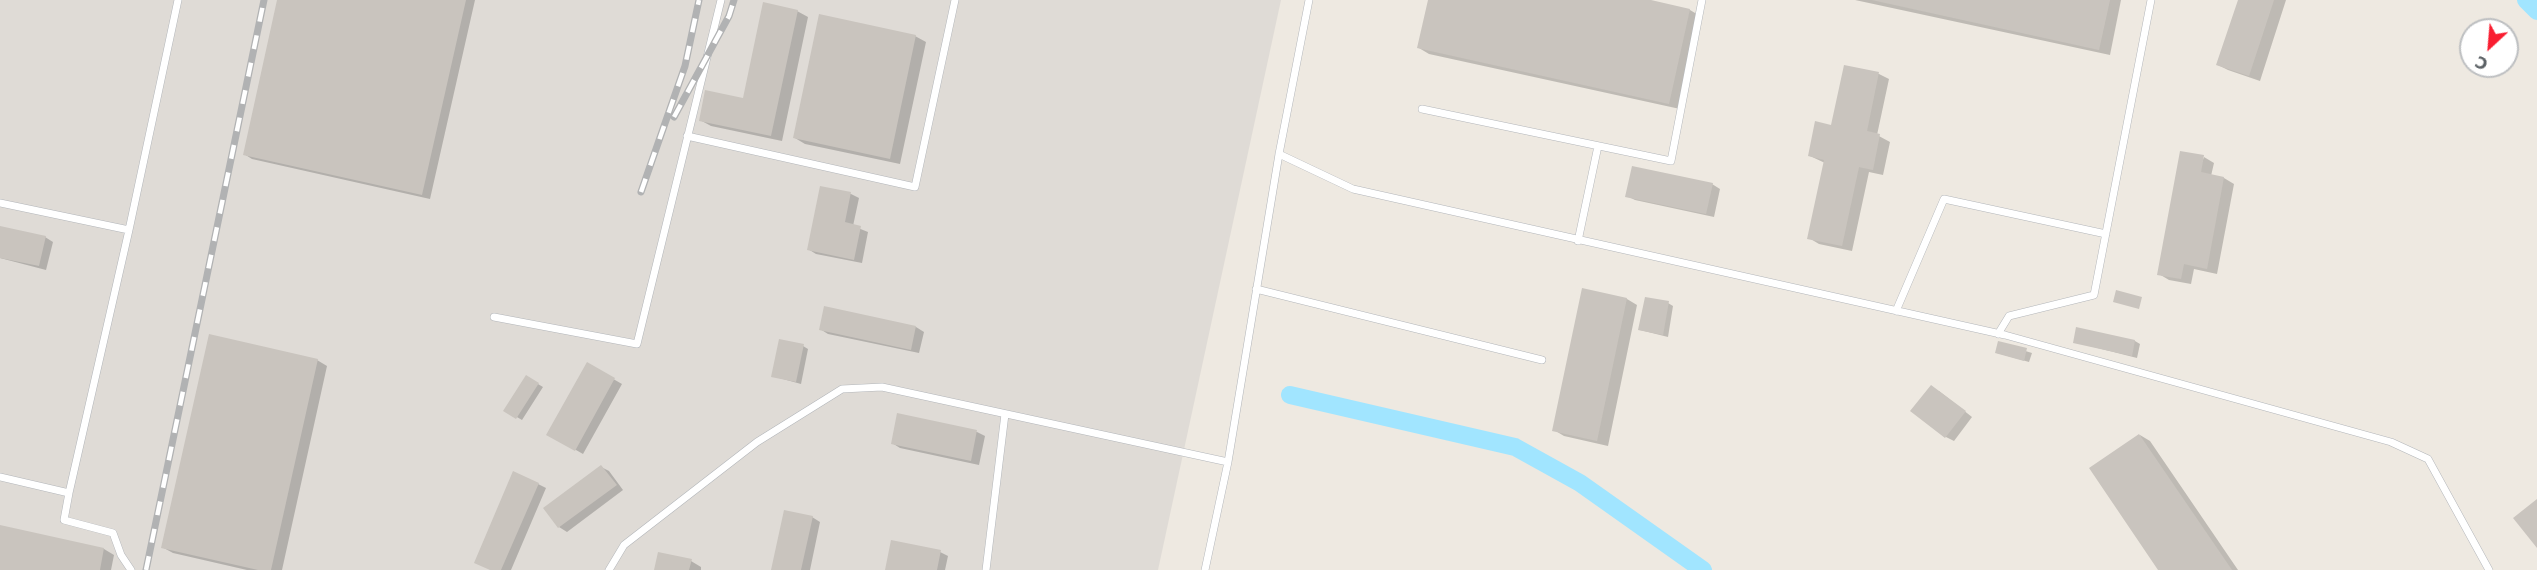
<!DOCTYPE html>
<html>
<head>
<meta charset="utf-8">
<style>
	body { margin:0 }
	#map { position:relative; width:2537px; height:570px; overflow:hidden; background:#eee9e1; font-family:"DejaVu Sans",sans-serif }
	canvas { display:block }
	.north { position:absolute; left:2459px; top:18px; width:60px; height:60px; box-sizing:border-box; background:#fff; border:2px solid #bdbfc1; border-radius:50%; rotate:206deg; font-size:16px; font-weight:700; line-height:24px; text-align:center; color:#5a6064 }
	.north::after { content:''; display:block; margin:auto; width:21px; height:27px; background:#f91d30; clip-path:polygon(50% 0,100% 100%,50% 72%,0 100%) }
</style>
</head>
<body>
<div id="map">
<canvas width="2537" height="570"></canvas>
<div class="north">С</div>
</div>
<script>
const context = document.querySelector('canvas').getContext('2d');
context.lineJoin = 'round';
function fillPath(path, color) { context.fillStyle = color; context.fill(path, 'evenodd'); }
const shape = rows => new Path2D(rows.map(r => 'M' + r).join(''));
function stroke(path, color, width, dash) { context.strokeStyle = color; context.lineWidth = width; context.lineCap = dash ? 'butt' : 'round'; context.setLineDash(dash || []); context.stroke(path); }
fillPath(shape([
	[0,0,1281,0,1158,570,0,570]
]), '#dfdbd6');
fillPath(shape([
	[279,0,475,0,430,199,252,159,244,154],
	[1429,0,1644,0,1690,10,1700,16,1680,109,1429,54,1419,48],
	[1855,0,2121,0,2110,55],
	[2239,0,2286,0,2260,81,2228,70,2218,65],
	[797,11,808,17,782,141,711,126,700,120,744,99],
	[915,36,926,42,900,164,805,144,795,138],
	[1845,66,1879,74,1889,79,1877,135,1890,142,1883,175,1869,172,1852,251,1819,244,1809,238,1825,163,1810,156,1832,127],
	[2204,157,2214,163,2211,176,2224,178,2234,184,2217,274,2194,269,2191,284,2169,280,2159,274],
	[1712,184,1720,189,1714,217,1635,200,1627,196],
	[821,187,851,194,859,198,853,226,868,232,862,263,816,254,808,249],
	[0,233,45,237,53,242,46,270,0,258],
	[1583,290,1627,299,1637,305,1608,446,1564,436,1554,430],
	[1668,303,1673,306,1668,337,1640,330],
	[916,327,924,332,919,353,828,334,820,329],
	[2135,341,2140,344,2137,358,2074,342],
	[1999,343,2032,353,2029,362,1997,353],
	[803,346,808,349,801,384,772,376],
	[317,360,327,366,282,570,247,570,173,553,162,547],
	[587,364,622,384,583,454,548,434],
	[526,377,543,387,522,420,505,410],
	[1939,391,1972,417,1954,441,1946,437],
	[898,415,977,432,985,436,979,465,900,448,892,443],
	[2140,435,2150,441,2238,570,2160,570],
	[601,467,609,471,623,490,567,532,559,527],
	[538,484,546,488,511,570,491,570],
	[812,517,820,522,810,570,773,570],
	[0,526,104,549,114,555,111,570,0,570],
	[940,552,948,556,945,570,887,570],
	[691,561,701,567,701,570,656,570]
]), '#0003');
stroke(shape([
	[2526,0,2537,11],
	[1290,395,1515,447,1580,483,1703,570]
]), '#a1e5ff', 18);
fillPath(shape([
	[277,0,466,0,422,195,243,155],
	[1428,0,1651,0,1690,9,1669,104,1417,48],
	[1872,0,2110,0,2099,50],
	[2238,0,2274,0,2249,76,2216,65],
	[763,2,798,10,771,136,699,121,705,90,743,98],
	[819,14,916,35,890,159,793,138],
	[1844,65,1879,72,1867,131,1880,134,1873,170,1859,167,1842,246,1807,239,1824,160,1808,156,1815,121,1831,125],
	[2180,151,2204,155,2201,172,2224,177,2207,269,2184,264,2181,279,2157,275],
	[1632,166,1713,183,1706,214,1625,197],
	[820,186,851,192,845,222,861,226,854,260,807,250],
	[0,226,46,236,39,266,0,258],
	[1582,288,1627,298,1597,441,1552,431],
	[2116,290,2142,297,2139,309,2113,302],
	[1645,297,1669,301,1663,335,1638,330],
	[824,306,916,326,911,350,819,330],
	[2076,327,2135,340,2132,356,2073,343],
	[209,334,318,359,271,570,258,570,161,548],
	[779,339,804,344,796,382,771,377],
	[1998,341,2027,348,2024,361,1995,353],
	[587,362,615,378,575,451,546,435],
	[526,375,539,383,516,419,503,411],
	[1931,385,1966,411,1945,438,1910,411],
	[897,413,977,430,971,461,891,444],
	[2139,434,2232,570,2158,570,2089,468],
	[601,465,617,485,558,528,543,508],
	[513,471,539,483,501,570,490,570,474,563],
	[2537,499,2537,548,2513,518],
	[784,510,813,516,801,570,771,570],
	[0,525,104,548,100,570,0,570],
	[891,540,941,550,937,570,885,570],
	[658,552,692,559,689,570,654,570]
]), '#c9c4be');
const lane = shape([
	[1422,109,1671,161,1702,0],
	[687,136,915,187,955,0],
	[1279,154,1353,189,2005,335,2391,442,2428,459,2489,570],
	[0,203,129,230],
	[1578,241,1598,146],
	[1256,289,1542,360],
	[1896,311,1944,199,2106,234],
	[494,317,637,344,721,0],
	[1998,334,2009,316,2094,295,2151,0],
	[0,477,69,493,129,230,178,0],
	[69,493,64,520,113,533,121,555,131,570],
	[609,570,624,545,757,442,842,389,882,387,1228,462],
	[986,570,1005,414],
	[1205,570,1228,462,1279,154,1309,0]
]);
stroke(lane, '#b3b6ba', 8);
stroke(lane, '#fff', 7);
const rail = shape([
	[674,117,729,16,734,0],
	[641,192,685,66,699,0],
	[146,570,264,0]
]);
stroke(rail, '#b1b2b3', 7);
stroke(rail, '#fff', 4.5, [14]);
</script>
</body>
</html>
